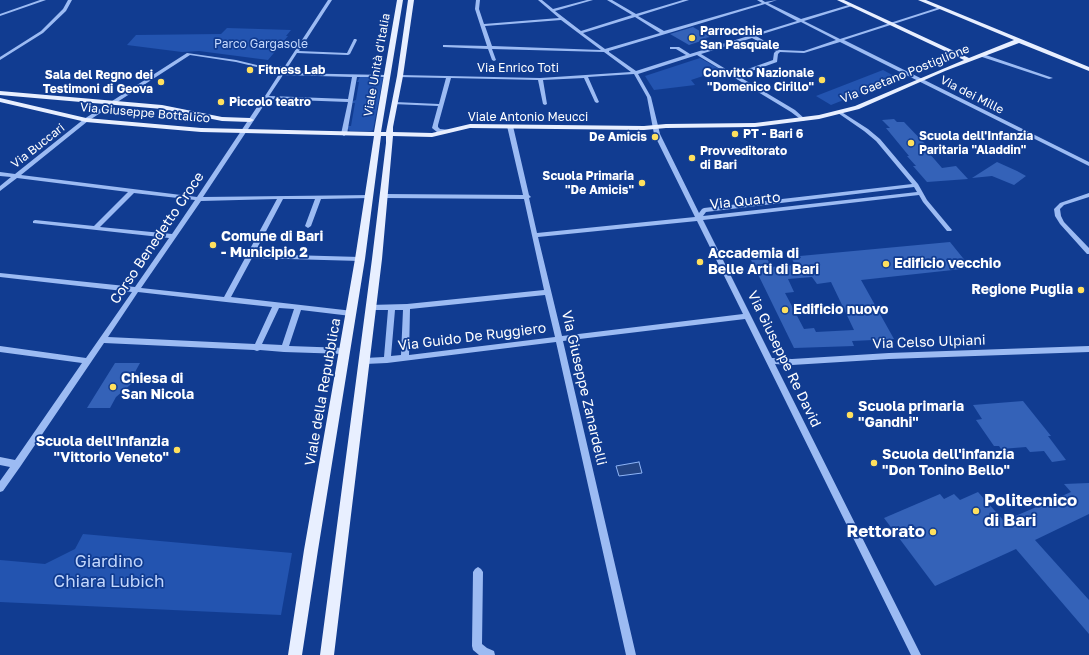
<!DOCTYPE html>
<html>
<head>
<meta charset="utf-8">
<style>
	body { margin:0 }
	canvas { display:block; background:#113c91 }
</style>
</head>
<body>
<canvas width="1089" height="655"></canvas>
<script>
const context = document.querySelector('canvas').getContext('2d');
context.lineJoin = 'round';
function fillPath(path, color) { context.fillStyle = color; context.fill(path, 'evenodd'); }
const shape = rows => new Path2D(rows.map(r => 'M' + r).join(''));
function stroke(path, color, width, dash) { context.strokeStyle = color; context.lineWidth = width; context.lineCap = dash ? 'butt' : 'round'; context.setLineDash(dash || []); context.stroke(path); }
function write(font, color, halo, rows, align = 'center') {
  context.font = font + ' "Golos Text",sans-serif'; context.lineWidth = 3.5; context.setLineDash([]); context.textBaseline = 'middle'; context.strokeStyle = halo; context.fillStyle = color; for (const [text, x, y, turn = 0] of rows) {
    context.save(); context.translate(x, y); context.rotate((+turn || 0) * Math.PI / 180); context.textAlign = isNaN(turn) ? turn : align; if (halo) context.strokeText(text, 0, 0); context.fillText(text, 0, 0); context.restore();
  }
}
fillPath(shape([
	[227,28,291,30,286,36,288,36,268,60,199,51,182,52,127,45,136,35,221,34],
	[700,58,721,70,691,80,695,85,654,90,645,76],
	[883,70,896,77,879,84,881,85,831,105,816,96],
	[360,77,380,77,383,78,373,130,371,131,350,131,348,129,348,126,351,126,355,103,352,103,353,101,356,100,359,82,357,82],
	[83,534,292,553,281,615,0,602,0,560,45,564,75,549]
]), '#2354b0');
const water = shape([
	[639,462,642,473,619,476,616,466,639,462]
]);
fillPath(water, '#234484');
stroke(water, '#8eb4f6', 1);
fillPath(shape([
	[693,27,710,37,705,38,707,39,689,45,670,34],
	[894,119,897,122,904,122,926,145,922,145,942,168,956,166,968,179,927,182,913,166,916,166,907,156,909,156,886,128,890,128,882,120],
	[997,162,1017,171,1026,176,1014,185,992,176,972,178],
	[950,242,971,268,861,280,894,339,852,341,854,346,794,348,751,260,767,259,772,267,795,265,792,259,801,258,800,256],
	[812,277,817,284,831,282,854,330,816,332,814,328,804,329,785,293,794,292,788,279],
	[115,363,140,363,135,372,138,376,137,379,116,397,110,408,87,408],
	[1023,401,1051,436,1048,436,1066,460,1052,462,1044,451,1030,452,1026,447,1001,449,999,446,994,446,976,420,982,419,973,405],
	[1089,483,1089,514,1035,540,1089,600,1089,634,1016,549,935,586,884,518,940,494,944,499,954,494,960,500,978,492,1004,521,1071,492,1064,484]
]), '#3462b8');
fillPath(shape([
	[40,0,46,0,0,16,0,14,40,0],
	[68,0,72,0,66,11,43,33,0,60,0,57,41,31,63,9,68,0],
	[328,0,332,0,299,51,347,53,354,39,356,39,357,40,350,54,348,55,297,53,284,73,387,75,389,76,387,77,357,77,347,134,344,136,341,134,348,102,268,99,203,197,372,195,373,196,370,198,321,199,311,226,308,228,305,226,315,199,283,199,254,254,360,257,363,259,360,261,252,258,231,297,353,311,354,313,351,316,301,310,289,346,345,348,348,349,349,351,348,353,345,354,284,352,260,350,257,351,254,350,104,343,20,467,3,491,0,492,0,481,10,467,0,465,0,457,15,460,82,363,0,352,0,346,86,358,132,292,0,277,0,273,135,287,169,238,33,223,33,221,35,220,94,226,128,192,17,178,0,191,0,186,11,177,0,176,0,172,15,174,84,119,187,53,236,60,261,66,285,66,328,0],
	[190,55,236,62,261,68,283,68,265,96,263,97,263,98,197,197,21,175,88,121,190,55],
	[283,75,352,77,348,99,269,96,283,75],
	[134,193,195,200,172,234,100,227,134,193],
	[277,199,224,297,141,288,201,201,277,199],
	[138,292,226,302,272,307,255,344,108,337,138,292],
	[279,308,294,309,282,345,262,344,279,308],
	[476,0,480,0,479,9,484,24,559,18,538,0,542,0,553,9,587,0,593,0,555,11,581,31,632,15,607,0,612,0,636,14,683,0,689,0,638,16,664,31,762,3,757,0,762,0,765,2,777,0,768,3,801,19,852,4,852,6,804,21,840,39,940,7,940,9,844,40,1089,162,1089,166,1087,165,840,42,804,53,780,52,778,54,777,62,738,76,795,110,805,119,805,120,803,121,791,112,697,55,638,74,651,97,660,134,699,213,702,209,704,208,912,184,876,141,864,131,838,113,838,112,840,111,868,129,880,139,918,184,927,200,952,230,951,231,947,231,923,202,919,195,703,220,772,358,792,359,889,353,1089,346,1089,352,889,359,792,365,775,364,921,655,911,655,745,319,563,341,636,655,626,655,556,342,387,363,365,364,362,363,361,361,362,359,365,358,384,357,388,310,371,310,369,309,368,307,369,305,407,304,544,290,524,199,384,198,381,196,384,194,523,195,507,126,508,125,513,126,529,195,531,197,529,198,537,233,695,217,654,134,647,97,634,74,588,77,599,102,597,103,595,102,584,78,543,80,547,104,545,105,543,104,538,80,451,78,438,125,438,127,440,129,450,130,450,132,448,133,437,132,432,128,438,106,393,104,393,103,395,102,439,104,446,78,398,77,398,75,400,75,540,78,631,72,604,52,492,49,496,60,494,61,492,60,488,49,443,47,443,45,445,45,487,46,475,9,476,0],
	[765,4,797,21,690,54,679,47,670,47,670,49,676,49,686,55,636,71,609,52,609,51,765,4],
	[635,17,660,33,605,49,583,33,635,17],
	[561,20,601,50,492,46,485,26,561,20],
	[801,22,836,40,804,51,780,50,756,36,801,22],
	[752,38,776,51,774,53,773,60,734,74,701,54,752,38],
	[914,187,917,192,703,216,706,212,914,187],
	[697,221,743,314,562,336,538,237,697,221],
	[545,295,555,337,409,355,410,309,545,295],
	[395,310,403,310,401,355,391,356,395,310],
	[979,54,983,54,1053,78,1049,79,979,56,979,54],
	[1089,193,1089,197,1064,205,1060,209,1061,216,1064,222,1089,248,1089,254,1087,254,1060,224,1055,216,1054,209,1060,203,1089,193],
	[478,567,481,569,483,572,482,644,487,648,494,651,495,655,479,655,473,650,472,646,473,572,475,569,478,567]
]), '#9cbbf3');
fillPath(shape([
	[397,0,403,0,381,132,386,132,397,76,408,0,414,0,403,76,393,127,393,132,432,133,470,124,644,126,666,124,755,123,819,115,855,106,964,60,837,0,844,0,969,58,1014,40,918,0,926,0,1089,67,1089,71,1019,43,945,71,859,109,819,119,755,127,666,128,644,130,470,128,432,137,393,136,382,259,334,655,320,655,372,259,386,143,386,136,381,136,365,259,318,550,302,655,288,655,304,550,355,259,374,136,201,132,86,122,0,102,0,98,86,118,201,128,374,132,397,0],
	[0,91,162,105,222,117,250,118,254,120,250,122,222,121,162,109,0,95,0,91]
]), '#e8efff');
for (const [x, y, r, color] of [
	[692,38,4,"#ffe05e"],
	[250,70,4,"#ffe05e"],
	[822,80,4,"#ffe05e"],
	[161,82,4,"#ffe05e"],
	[221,102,4,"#ffe05e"],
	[735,134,4,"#ffe05e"],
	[655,137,4,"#ffe05e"],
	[911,143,4,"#ffe05e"],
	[692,158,4,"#ffe05e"],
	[642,183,4,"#ffe05e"],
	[213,245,4,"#ffe05e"],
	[700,262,4,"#ffe05e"],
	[886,264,4,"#ffe05e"],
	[1081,290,4,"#ffe05e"],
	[785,310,4,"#ffe05e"],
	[113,387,4,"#ffe05e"],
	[850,415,4,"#ffe05e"],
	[177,450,4,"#ffe05e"],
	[874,463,4,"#ffe05e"],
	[976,511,4,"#ffe05e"],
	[933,532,4,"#ffe05e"]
]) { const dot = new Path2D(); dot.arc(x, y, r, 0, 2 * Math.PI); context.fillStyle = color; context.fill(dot); stroke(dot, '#113c91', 1.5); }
write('bold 12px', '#fff', '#113c91', [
	["Parrocchia",700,31],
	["San Pasquale",700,45],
	["Fitness Lab",258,70],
	["Convitto Nazionale",814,73,"right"],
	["\"Domenico Cirillo\"",814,87,"right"],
	["Sala del Regno dei",153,75,"right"],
	["Testimoni di Geova",153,89,"right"],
	["Piccolo teatro",229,102],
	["PT - Bari 6",743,134],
	["Scuola dell'Infanzia",919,136],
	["Paritaria \"Aladdin\"",919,150],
	["De Amicis",647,137,"right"],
	["Provveditorato",700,151],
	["di Bari",700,165],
	["Scuola Primaria",634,176,"right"],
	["\"De Amicis\"",634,190,"right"]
], 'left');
write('12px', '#c4d8fd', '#113c91', [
	["Parco Gargasole",261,44]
]);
write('12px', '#fff', '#113c91', [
	["Viale Unità d'Italia",377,65,-80],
	["Via Enrico Toti",518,68],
	["Via Gaetano Postiglione",905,74,-22],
	["Via dei Mille",972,95,27],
	["Via Giuseppe Bottalico",145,113,5],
	["Viale Antonio Meucci",528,117],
	["Via Buccari",38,146,-38]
]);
write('14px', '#fff', '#113c91', [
	["Via Quarto",745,201,-6],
	["Corso Benedetto Croce",157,238,-56],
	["Via Guido De Ruggiero",472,337,-7],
	["Via Celso Ulpiani",929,342,-2],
	["Via Giuseppe Re David",784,359,64],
	["Via Giuseppe Zanardelli",584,388,77],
	["Viale della Repubblica",323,392,-80]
]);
write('bold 14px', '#fff', '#113c91', [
	["Comune di Bari",221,237],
	["- Municipio 2",221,253],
	["Accademia di",708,254],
	["Belle Arti di Bari",708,270],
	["Edificio vecchio",894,264],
	["Regione Puglia",1073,290,"right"],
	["Edificio nuovo",793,310],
	["Chiesa di",121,379],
	["San Nicola",121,395],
	["Scuola primaria",858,407],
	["\"Gandhi\"",858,423],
	["Scuola dell'Infanzia",169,442,"right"],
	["\"Vittorio Veneto\"",169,458,"right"],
	["Scuola dell'infanzia",882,455],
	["\"Don Tonino Bello\"",882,471]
], 'left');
write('bold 17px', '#fff', '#113c91', [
	["Politecnico",984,501],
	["di Bari",984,521],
	["Rettorato",925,532,"right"]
], 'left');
write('17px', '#c4d8fd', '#113c91', [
	["Giardino",109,562],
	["Chiara Lubich",109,582]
]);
</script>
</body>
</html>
